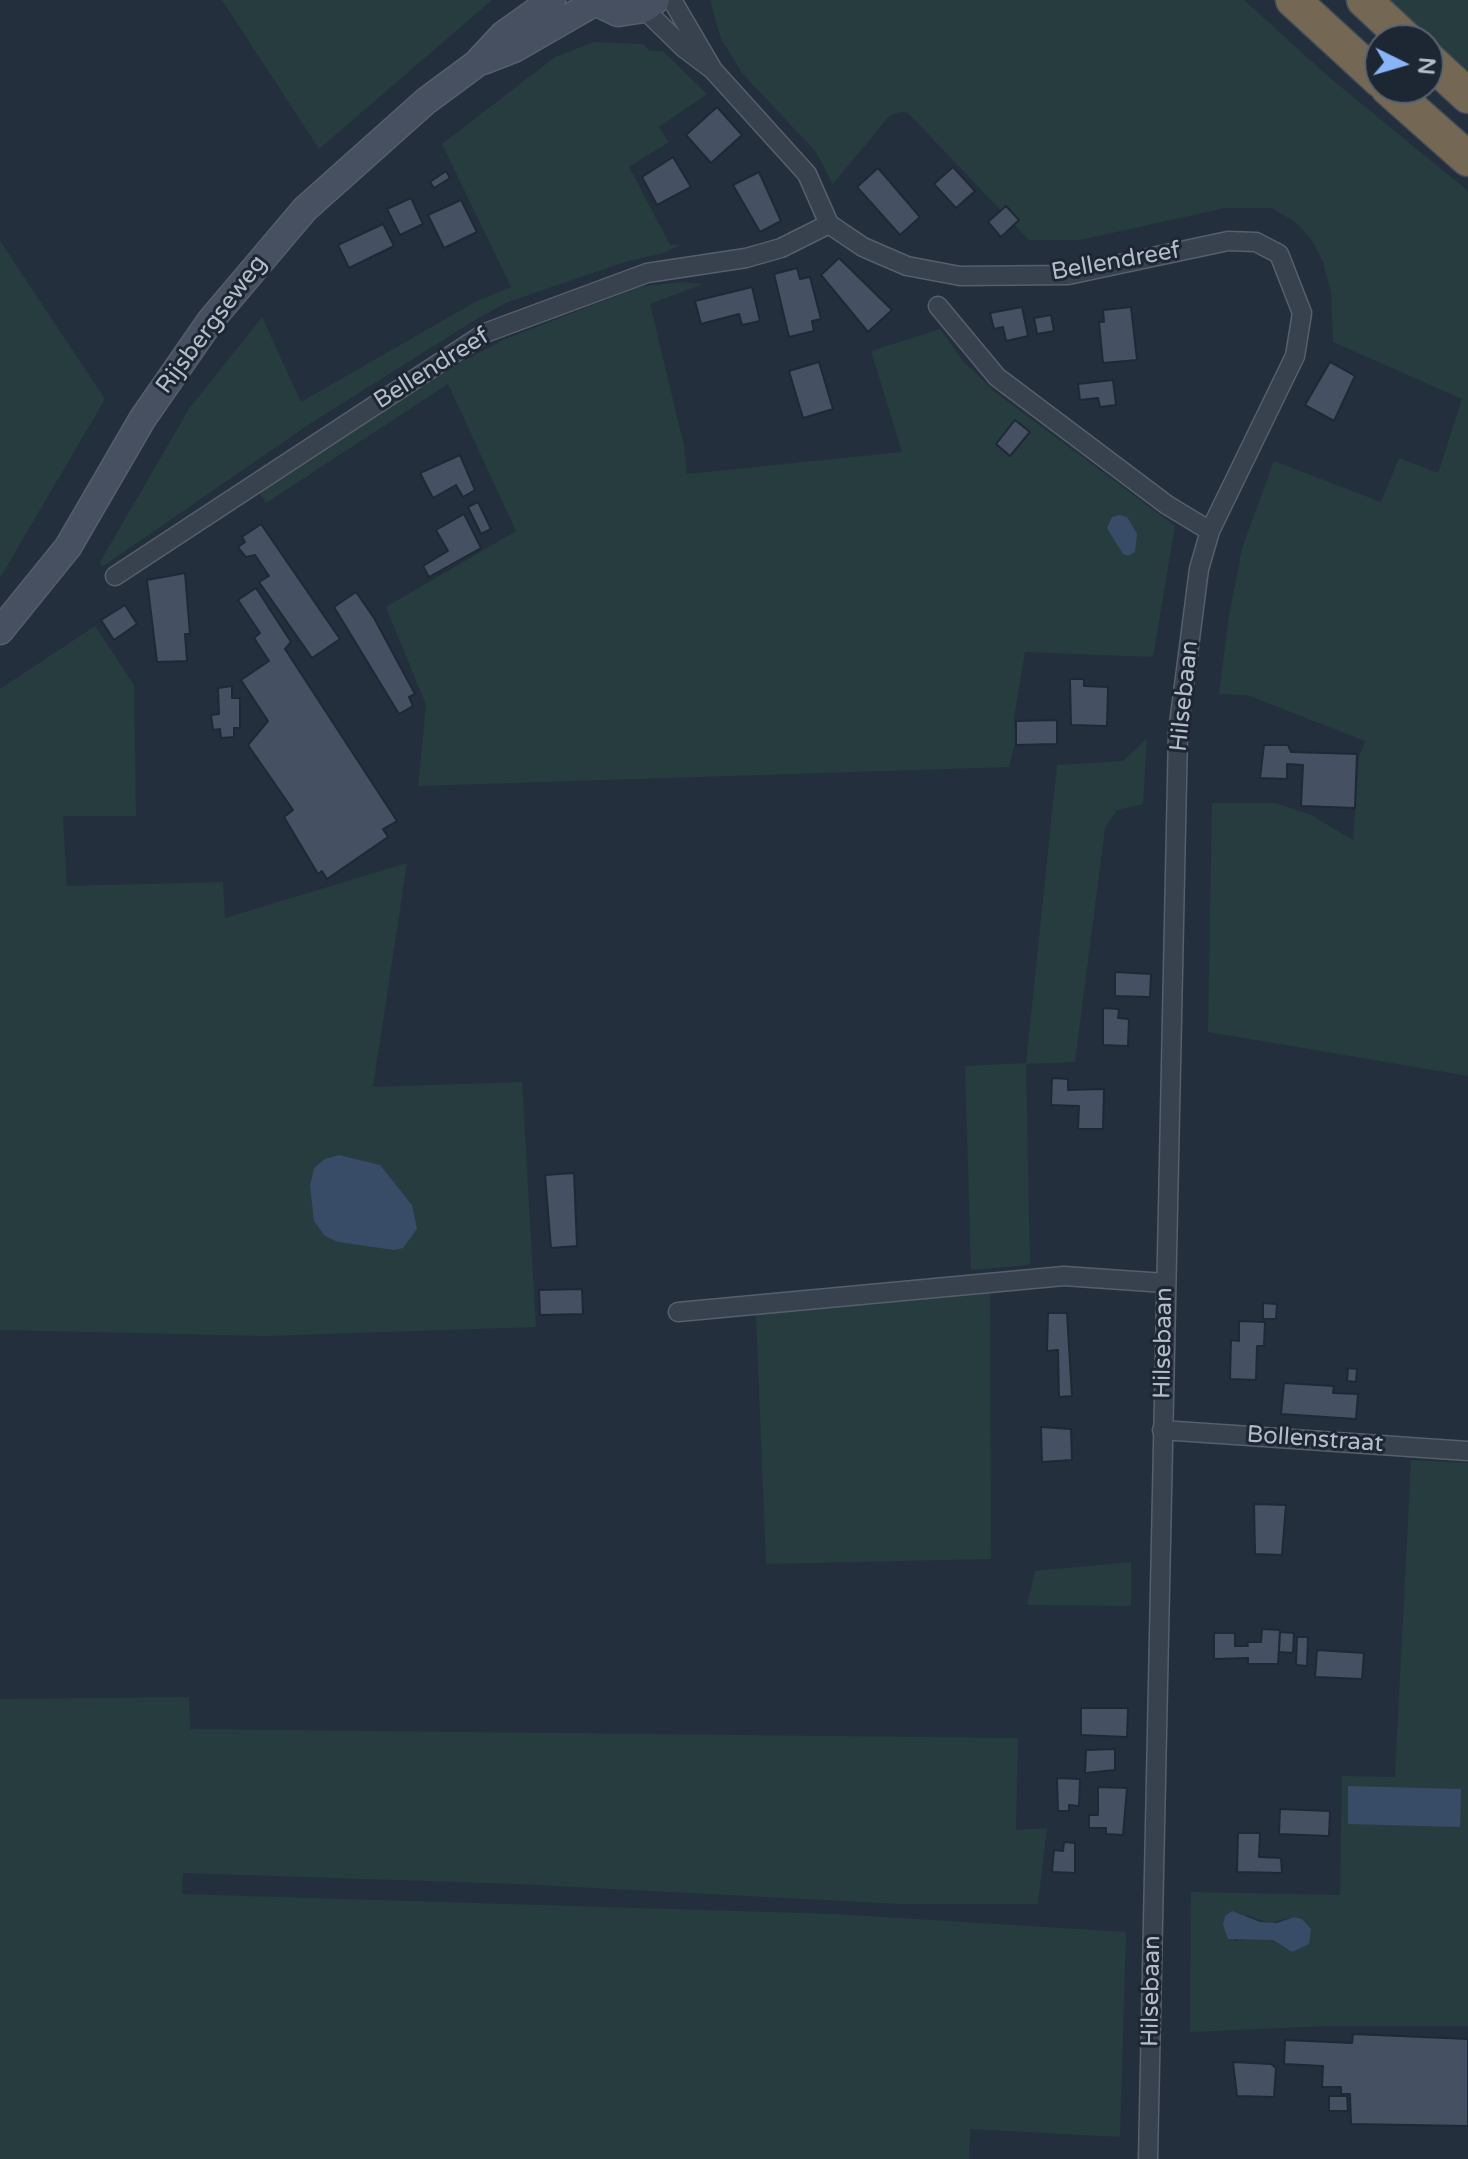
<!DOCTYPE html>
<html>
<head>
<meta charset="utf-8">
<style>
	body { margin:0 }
	#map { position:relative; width:1468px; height:2159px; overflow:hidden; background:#242f3e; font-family:"Varela Round",sans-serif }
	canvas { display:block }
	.north { position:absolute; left:1364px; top:24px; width:80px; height:80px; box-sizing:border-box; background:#1d2633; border:2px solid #59626f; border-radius:50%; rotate:95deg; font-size:22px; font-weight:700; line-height:32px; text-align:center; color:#b4bcc9 }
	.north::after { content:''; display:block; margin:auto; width:28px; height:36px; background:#8ab4f8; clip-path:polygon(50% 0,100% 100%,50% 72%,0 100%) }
</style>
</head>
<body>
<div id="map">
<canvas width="1468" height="2159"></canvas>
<div class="north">N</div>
</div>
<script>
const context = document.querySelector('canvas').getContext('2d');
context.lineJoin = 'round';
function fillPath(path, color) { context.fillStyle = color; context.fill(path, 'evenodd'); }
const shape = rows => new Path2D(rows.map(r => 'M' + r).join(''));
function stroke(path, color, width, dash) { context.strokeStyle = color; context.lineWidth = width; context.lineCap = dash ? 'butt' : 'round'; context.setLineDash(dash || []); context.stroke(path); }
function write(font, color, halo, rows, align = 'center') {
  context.font = font + ' "Varela Round",sans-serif'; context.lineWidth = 6; context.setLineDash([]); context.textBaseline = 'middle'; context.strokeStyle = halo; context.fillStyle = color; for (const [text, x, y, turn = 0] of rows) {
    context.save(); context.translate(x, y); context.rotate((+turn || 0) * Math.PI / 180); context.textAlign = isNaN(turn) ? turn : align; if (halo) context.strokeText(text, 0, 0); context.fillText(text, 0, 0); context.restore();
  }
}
fillPath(shape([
	[222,0,492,0,319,149],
	[710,0,1244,0,1330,78,1468,191,1468,1076,1208,1032,1212,803,1276,803,1311,815,1353,840,1359,757,1365,741,1247,695,1219,694,1229,615,1242,548,1274,461,1381,502,1399,458,1438,473,1462,399,1333,342,1331,292,1323,262,1311,239,1295,222,1272,208,1225,208,1080,240,1029,240,908,113,902,112,890,115,833,184,816,152,743,74,721,39],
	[1383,0,1468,0,1468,70,1394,9],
	[594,42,643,44,650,51,663,51,707,94,659,127,669,142,629,167,670,245,682,244,664,253,625,262,508,302,480,317,311,423,102,567,100,562,189,409,262,317,301,402,475,302,511,287,442,144,555,57],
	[0,241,105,399,0,578],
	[681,282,703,284,650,304,684,446,687,474,902,452,871,351,940,329,963,361,995,392,1175,526,1153,657,1025,652,1014,718,1015,743,1009,767,418,786,426,705,386,607,516,531,448,384,266,503,258,491,400,395,503,340,639,287],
	[95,626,134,685,136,816,63,816,67,886,223,882,225,918,407,863,373,1087,522,1082,536,1327,265,1336,0,1330,0,689],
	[339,1155,379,1165,412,1205],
	[1147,739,1143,804,1117,810,1105,828,1075,1062,1026,1064,1030,1265,971,1270,965,1066,1026,1063,1057,765,1123,761],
	[990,1290,991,1559,766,1564,756,1314],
	[1411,1460,1468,1463,1468,2026,1329,2026,1190,2032,1191,1892,1340,1895,1342,1776,1395,1777],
	[1246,1915,1269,1923,1294,1917,1302,1919,1287,1949,1273,1940,1261,1937,1234,1941],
	[1131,1562,1131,1606,1027,1605,1035,1571],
	[189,1697,190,1729,1018,1738,1016,1830,1047,1828,1038,1904,900,1904,517,1884,183,1873,182,1894,834,1914,1126,1932,1120,2137,970,2129,969,2159,0,2159,0,1699]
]), '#263c3f');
fillPath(shape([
	[1119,515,1127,517,1137,534,1135,552,1128,556,1123,554,1107,528,1112,517],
	[339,1155,380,1165,412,1205,417,1229,403,1248,394,1250,338,1242,325,1236,314,1221,310,1186,314,1168,325,1159],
	[1348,1786,1461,1789,1460,1827,1348,1824],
	[1232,1911,1260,1922,1277,1923,1294,1917,1302,1919,1311,1929,1309,1944,1292,1952,1273,1940,1228,1939,1223,1925,1225,1916]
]), '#394c67');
const building = shape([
	[717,107,742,135,711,163,686,135,717,107],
	[673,157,691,187,657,205,642,177,673,157],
	[953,167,975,191,956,208,934,184,953,167],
	[878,168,920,217,900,235,857,187,878,168],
	[446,171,450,178,434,188,430,182,446,171],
	[759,172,781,221,760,232,733,185,759,172],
	[411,198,423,224,400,235,387,209,411,198],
	[461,200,477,232,444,248,428,215,461,200],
	[1006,206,1019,220,1001,237,988,222,1006,206],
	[383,224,394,246,349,268,338,245,383,224],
	[839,258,892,310,868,332,821,275,839,258],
	[797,268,800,279,810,277,821,319,812,321,814,331,789,337,774,274,797,268],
	[752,287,760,321,742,325,739,314,701,324,695,301,752,287],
	[1022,307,1028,336,1006,341,1003,327,994,329,990,313,1022,307],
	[1131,307,1137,360,1103,363,1099,322,1104,322,1103,310,1131,307],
	[1051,315,1054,331,1037,334,1034,318,1051,315],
	[819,362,833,409,803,418,789,371,819,362],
	[1330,362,1355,376,1334,421,1305,405,1330,362],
	[1113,380,1116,405,1100,407,1098,398,1080,400,1078,384,1113,380],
	[1015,420,1030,432,1010,456,996,444,1015,420],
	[460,455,475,490,463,497,456,485,433,498,420,473,460,455],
	[478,502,491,529,481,534,468,507,478,502],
	[464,514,481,548,429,577,423,566,448,551,436,530,464,514],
	[261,524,340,639,312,658,259,582,269,576,255,555,246,557,238,547,245,542,242,537,261,524],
	[185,573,190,634,185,634,187,661,157,662,147,580,185,573],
	[256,588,291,642,285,649,397,821,383,829,388,837,327,879,322,871,318,874,284,817,293,810,248,745,268,721,241,680,269,661,254,638,260,633,238,600,256,588],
	[356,592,374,618,415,694,409,697,413,706,399,714,334,607,356,592],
	[125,605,137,624,114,640,101,620,125,605],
	[1070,679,1084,679,1084,686,1108,687,1107,726,1071,725,1070,679],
	[232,686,232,698,240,698,240,728,234,728,234,737,221,738,220,729,213,730,211,715,219,714,218,688,232,686],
	[1057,720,1057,744,1016,745,1016,721,1057,720],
	[1264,745,1288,745,1291,752,1357,754,1355,808,1301,806,1303,765,1287,764,1287,779,1260,778,1264,745],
	[1115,972,1151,974,1150,997,1115,996,1115,972],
	[1103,1008,1119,1009,1118,1018,1129,1019,1128,1046,1103,1045,1103,1008],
	[1052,1078,1068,1079,1068,1090,1104,1089,1103,1129,1078,1129,1079,1106,1051,1105,1052,1078],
	[574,1173,577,1246,551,1248,545,1175,574,1173],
	[582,1289,583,1314,540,1315,539,1290,582,1289],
	[1263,1303,1277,1304,1276,1319,1263,1319,1263,1303],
	[1048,1313,1067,1313,1072,1396,1059,1397,1058,1350,1047,1351,1048,1313],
	[1239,1321,1265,1322,1264,1346,1257,1346,1256,1380,1230,1379,1231,1340,1239,1341,1239,1321],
	[1348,1368,1357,1369,1356,1382,1347,1381,1348,1368],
	[1284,1383,1334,1386,1333,1393,1358,1394,1356,1419,1281,1414,1284,1383],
	[1041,1427,1071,1429,1072,1460,1042,1462,1041,1427],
	[1254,1504,1286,1505,1282,1555,1255,1554,1254,1504],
	[1262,1629,1280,1630,1278,1664,1248,1664,1248,1658,1214,1659,1214,1633,1235,1633,1235,1646,1248,1646,1247,1642,1261,1642,1262,1629],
	[1280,1632,1294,1633,1293,1653,1279,1652,1280,1632],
	[1297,1637,1308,1637,1307,1666,1296,1665,1297,1637],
	[1317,1650,1364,1653,1362,1679,1315,1677,1317,1650],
	[1081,1708,1128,1708,1127,1737,1081,1735,1081,1708],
	[1115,1749,1115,1770,1085,1773,1086,1750,1115,1749],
	[1057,1778,1080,1779,1079,1806,1069,1805,1069,1811,1058,1811,1057,1778],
	[1098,1787,1127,1788,1123,1835,1106,1834,1106,1828,1089,1828,1089,1815,1098,1815,1098,1787],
	[1280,1809,1330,1811,1329,1836,1279,1834,1280,1809],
	[1238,1833,1260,1833,1259,1857,1281,1858,1282,1873,1237,1872,1238,1833],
	[1064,1842,1075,1843,1075,1873,1052,1872,1054,1850,1063,1851,1064,1842],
	[1353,2034,1468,2039,1468,2126,1351,2124,1350,2094,1341,2094,1341,2087,1322,2087,1323,2066,1284,2064,1285,2040,1352,2043,1353,2034],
	[1233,2062,1271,2064,1276,2068,1274,2097,1237,2096,1233,2062],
	[1329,2096,1347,2096,1348,2111,1329,2111,1329,2096]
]);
fillPath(building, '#455162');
stroke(building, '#1f2835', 2);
const minor = shape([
	[644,9,684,48,713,70,672,0],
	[713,70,807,174,829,224,863,247,907,266,960,276,1068,275,1228,241,1256,242,1279,254,1302,313,1295,356,1210,531,1199,569,1178,732,1148,2159],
	[938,306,997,377,1167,505,1210,531],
	[115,576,485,333,647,273,746,258,781,248,829,224],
	[678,1312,1064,1276,1165,1283],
	[1162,1430,1468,1451]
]);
const secondary = shape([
	[591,0,618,13,644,9,656,0],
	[483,61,514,49,594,3],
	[0,631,68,547,143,418,211,320,305,209,426,101,476,64,504,34,552,0]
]);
const motorway = shape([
	[1293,0,1380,80],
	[1364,0,1407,40],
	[1428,59,1468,96],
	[1388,88,1468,159]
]);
stroke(minor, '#565f6c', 21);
stroke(secondary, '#565f6c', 29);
stroke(motorway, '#434c59', 37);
stroke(minor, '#38414e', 18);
stroke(secondary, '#465061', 26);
stroke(motorway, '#746855', 34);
write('24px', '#b4bcc9', '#1d2633', [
	["Bellendreef",1116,262,-10],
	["Rijsbergseweg",212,325,-53],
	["Bellendreef",432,369,-32],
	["Hilsebaan",1185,696,-84],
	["Hilsebaan",1164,1343,-89],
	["Bollenstraat",1315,1440,4],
	["Hilsebaan",1152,1991,-89]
]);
</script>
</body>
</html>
